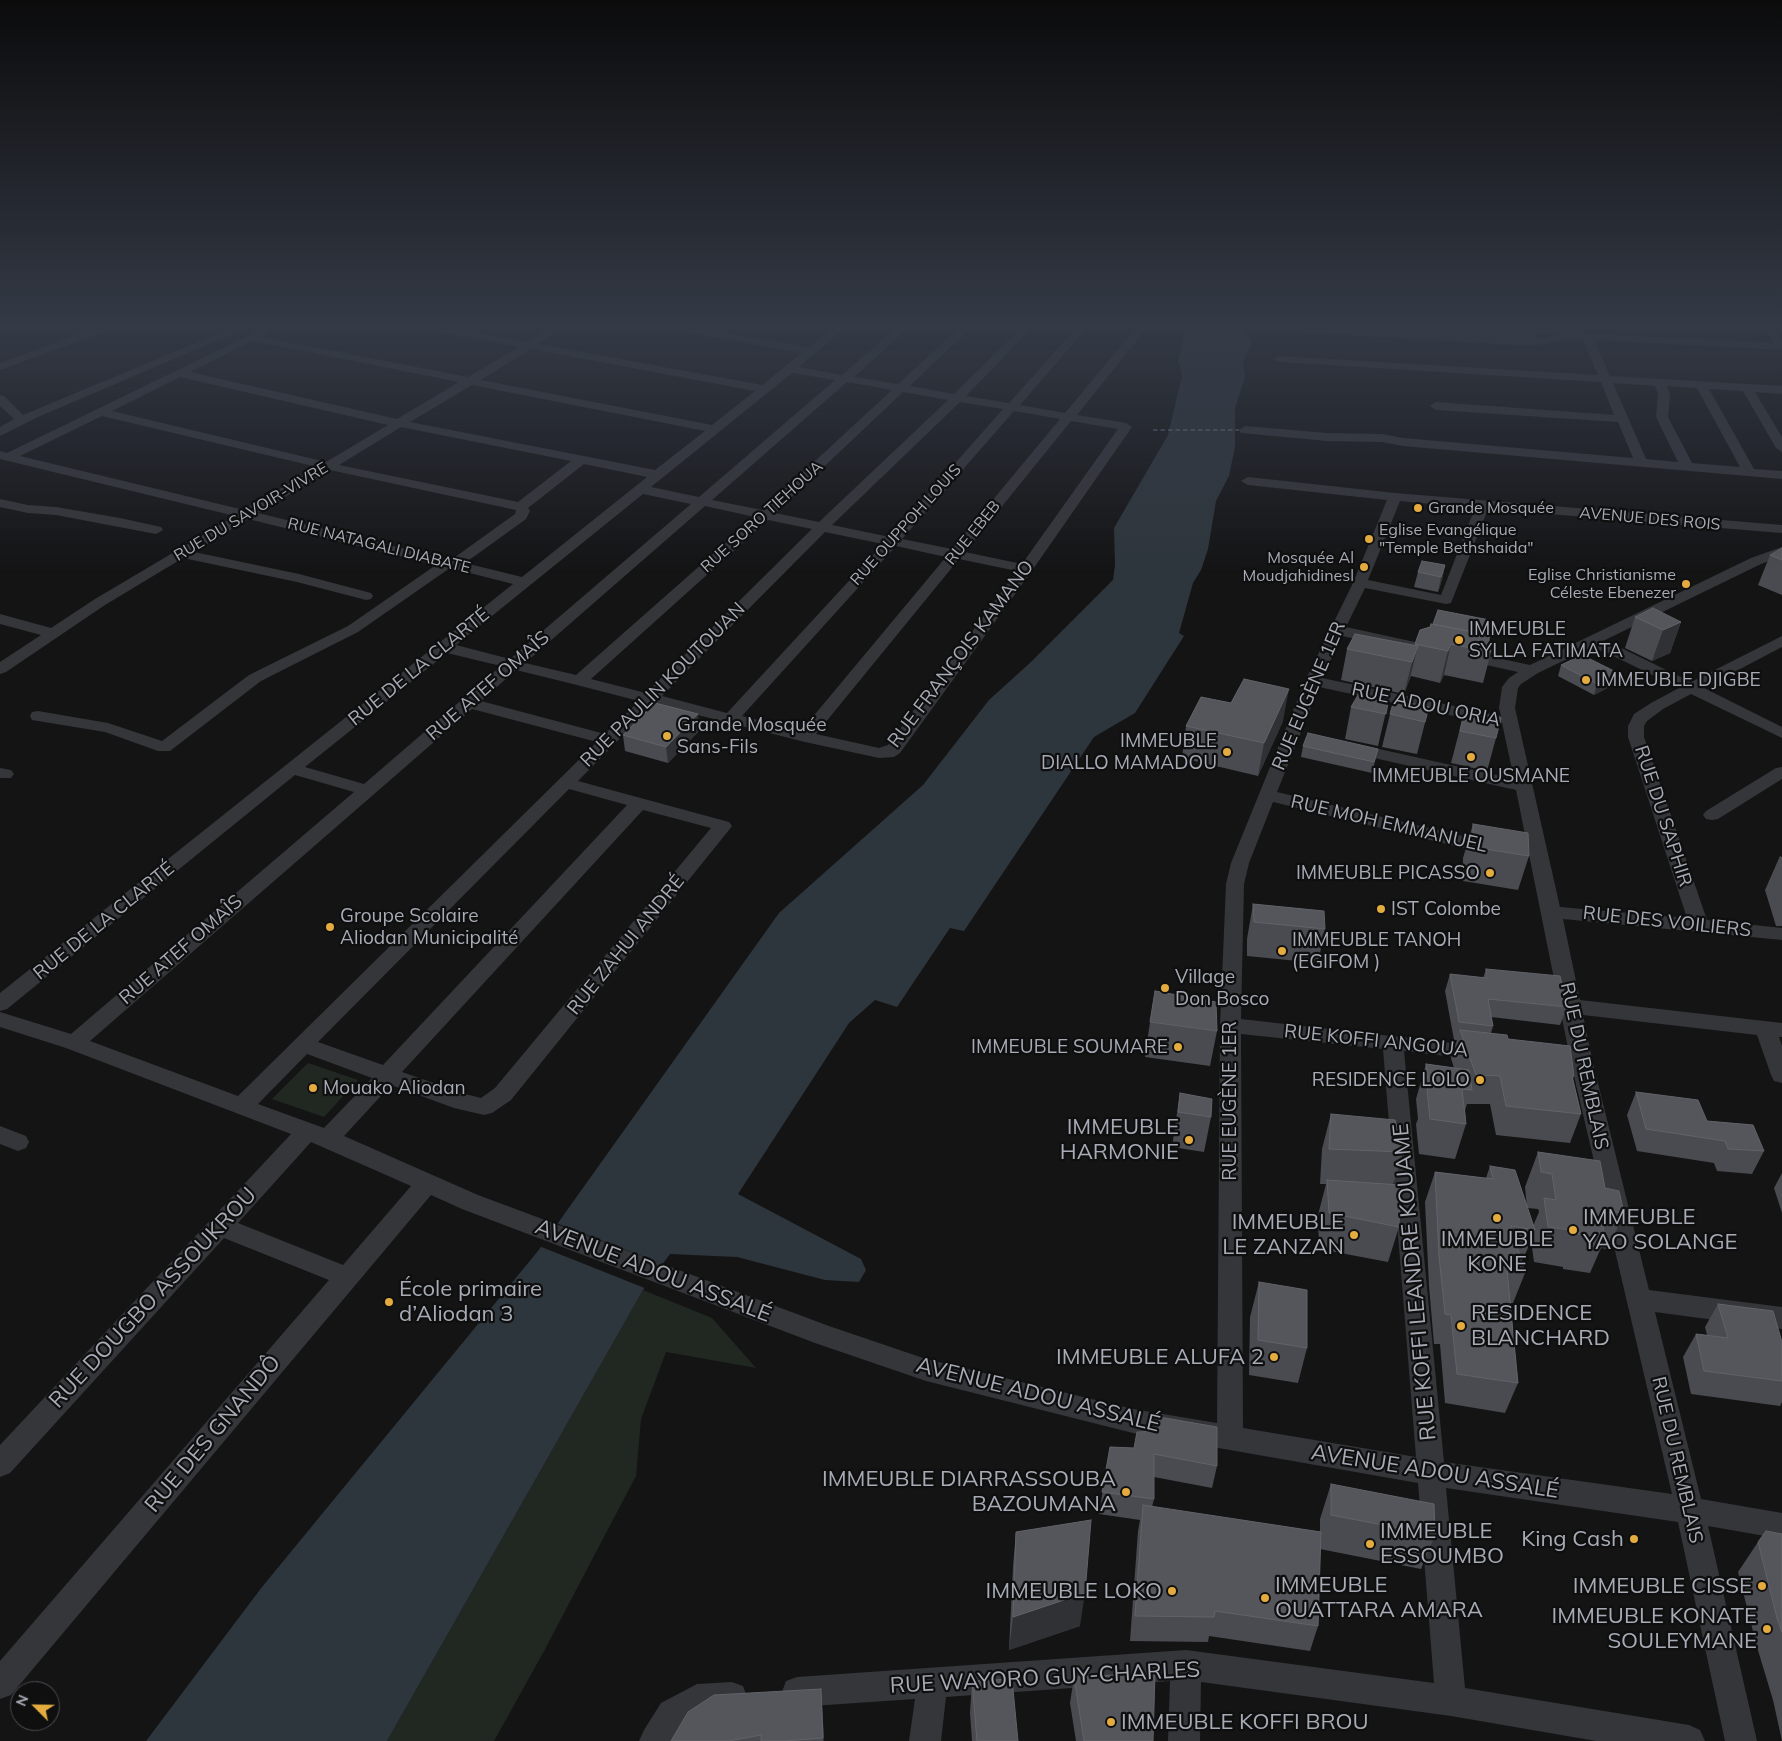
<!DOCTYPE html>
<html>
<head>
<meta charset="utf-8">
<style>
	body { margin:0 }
	#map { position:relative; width:1782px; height:1741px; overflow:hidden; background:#141415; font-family:Mulish,sans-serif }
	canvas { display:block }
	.north { position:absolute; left:10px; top:1681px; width:50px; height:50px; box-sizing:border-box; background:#0f0f10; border:1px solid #4c4d52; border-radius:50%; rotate:293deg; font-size:14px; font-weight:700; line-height:20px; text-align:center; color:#a7abb5 }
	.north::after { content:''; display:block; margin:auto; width:18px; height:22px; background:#e4ac3e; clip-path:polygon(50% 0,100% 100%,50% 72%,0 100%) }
</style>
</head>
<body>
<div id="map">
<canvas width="1782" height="1741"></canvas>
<div class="north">N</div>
</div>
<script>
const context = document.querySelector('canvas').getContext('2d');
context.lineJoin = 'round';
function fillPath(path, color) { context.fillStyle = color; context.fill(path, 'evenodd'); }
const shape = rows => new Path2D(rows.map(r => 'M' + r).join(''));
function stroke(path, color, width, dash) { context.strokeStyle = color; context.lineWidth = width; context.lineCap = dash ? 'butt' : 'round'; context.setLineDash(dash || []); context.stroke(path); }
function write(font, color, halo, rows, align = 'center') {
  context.font = font + ' Mulish,sans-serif'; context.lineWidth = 4.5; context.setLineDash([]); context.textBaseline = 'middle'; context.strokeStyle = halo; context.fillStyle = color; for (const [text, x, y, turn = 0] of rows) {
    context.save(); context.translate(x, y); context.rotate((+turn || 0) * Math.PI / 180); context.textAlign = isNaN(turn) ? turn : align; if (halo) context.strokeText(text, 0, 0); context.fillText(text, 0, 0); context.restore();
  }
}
fillPath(shape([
	[308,1063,358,1080,324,1117,272,1099],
	[643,1290,712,1318,756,1368,666,1352,641,1419,636,1476,543,1653,494,1741,387,1741]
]), '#202821');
fillPath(shape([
	[1185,329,1243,329,1251,340,1251,345,1243,363,1245,377,1235,408,1235,447,1229,476,1216,501,1208,549,1201,570,1193,583,1179,633,1184,636,1135,713,1094,737,964,931,950,928,897,1007,875,1000,849,1023,738,1194,861,1259,866,1270,859,1282,825,1280,737,1257,670,1254,643,1290,387,1741,146,1741,262,1587,538,1251,779,913,923,785,989,700,1031,662,1113,580,1115,565,1114,528,1168,435,1182,376,1178,361],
	[1350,329,1470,329,1531,333,1537,335,1538,338,1533,340]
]), '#2e363d');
fillPath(shape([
	[556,1223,665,1265,647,1289,539,1246]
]), '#141415');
stroke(shape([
	[1153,430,1239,430]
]), '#8098ad', 1, [4.5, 3]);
fillPath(shape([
	[92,329,107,329,106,331,0,370,0,363,92,329],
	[229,329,244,329,38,417,0,436,0,427,14,419,0,406,0,395,4,396,23,415,229,329],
	[262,329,267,330,268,332,262,337,468,377,519,347,438,332,433,329,456,329,527,342,549,329,562,329,539,344,762,385,802,353,683,332,678,329,702,329,809,347,832,329,844,329,799,367,842,375,895,329,907,329,854,377,898,384,958,329,969,329,910,386,954,394,1020,329,1031,329,966,396,1009,403,1075,329,1086,329,1020,405,1065,413,1135,329,1146,329,1077,415,1126,423,1132,427,1031,572,900,753,894,757,879,758,805,742,654,704,578,781,729,822,732,826,729,830,511,1100,492,1113,484,1115,454,1108,391,1085,344,1136,478,1195,829,1326,926,1359,1133,1409,1217,1423,1220,1025,1226,884,1231,863,1305,681,1353,583,1387,500,1248,485,1241,481,1248,477,1395,493,1782,525,1782,533,1488,509,1451,603,1446,604,1365,588,1346,627,1424,644,1427,647,1424,650,1419,652,1342,636,1322,678,1501,716,1499,708,1502,687,1509,678,1518,672,1459,659,1457,656,1459,653,1465,651,1530,665,1751,558,1782,547,1782,556,1761,564,1603,641,1613,644,1691,682,1782,636,1782,647,1704,688,1782,727,1782,738,1691,694,1663,709,1647,721,1644,726,1644,737,1707,920,1782,928,1782,940,1563,919,1580,1000,1782,1023,1782,1037,1779,1037,1782,1046,1782,1083,1774,1081,1771,1075,1757,1035,1583,1015,1593,1063,1649,1290,1782,1307,1782,1329,1655,1312,1701,1499,1782,1513,1782,1539,1708,1526,1757,1741,1725,1741,1678,1522,1446,1488,1465,1688,1689,1725,1700,1730,1705,1741,1596,1741,1451,1716,1201,1682,1200,1741,1168,1741,1170,1681,946,1697,941,1741,909,1741,915,1699,797,1707,786,1703,782,1692,786,1681,797,1677,1186,1650,1434,1683,1418,1483,1133,1433,926,1381,815,1343,462,1209,431,1195,11,1695,0,1699,0,1661,329,1280,224,1238,10,1473,0,1477,0,1445,291,1134,66,1048,0,1027,0,1012,71,1034,354,792,295,775,7,1009,0,1011,0,993,513,584,450,568,358,632,261,681,170,751,158,751,105,732,32,720,30,716,32,712,38,711,108,723,162,741,249,675,348,626,436,565,248,519,194,552,299,574,371,593,373,596,371,599,366,600,297,582,183,558,105,605,6,672,0,674,0,662,41,635,0,624,0,614,51,628,95,599,235,516,0,459,0,451,7,453,262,329],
	[252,341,459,382,397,419,190,372,252,341],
	[531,349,755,391,712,425,481,380,531,349],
	[792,373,835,380,699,497,651,487,792,373],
	[180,377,388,425,326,462,112,411,180,377],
	[847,382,892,390,762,510,712,500,847,382],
	[472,385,705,431,655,470,410,422,472,385],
	[903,392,948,400,819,522,775,513,903,392],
	[960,402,1003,409,890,537,832,525,960,402],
	[1014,411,1060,419,952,549,902,539,1014,411],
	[102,416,317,467,244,510,20,456,102,416],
	[1071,421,1118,429,1022,564,965,552,1071,421],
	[401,427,571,461,518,502,339,465,401,427],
	[584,464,647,477,522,577,465,563,526,519,530,511,528,508,584,464],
	[330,470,516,510,516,511,515,514,451,560,258,513,330,470],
	[643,494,691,504,510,659,456,645,643,494],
	[1400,501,1475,508,1441,595,1368,580,1400,501],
	[705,506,755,517,576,675,525,663,705,506],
	[768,520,812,529,646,693,591,679,768,520],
	[825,532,883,544,727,713,662,696,825,532],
	[896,546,946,557,801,731,742,716,896,546],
	[959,559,1017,571,888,745,879,748,816,734,959,559],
	[1590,648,1603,651,1679,688,1651,703,1634,714,1628,726,1628,737,1687,918,1560,907,1515,708,1518,688,1521,684,1538,673,1590,648],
	[447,653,501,666,364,784,305,767,447,653],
	[516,670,573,684,639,701,605,734,481,701,516,670],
	[1319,687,1496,725,1502,723,1514,779,1352,743,1346,744,1344,748,1346,752,1352,753,1516,790,1571,1063,1672,1494,1444,1462,1404,1051,1480,1060,1488,1057,1491,1052,1488,1047,1241,1019,1244,884,1249,863,1273,802,1492,855,1499,853,1501,849,1499,845,1492,843,1277,792,1319,687],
	[472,709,597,742,238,1096,90,1041,472,709],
	[569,789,627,805,383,1065,318,1042,569,789],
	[643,810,711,828,495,1088,481,1098,465,1094,402,1072,643,810],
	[1241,1034,1383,1049,1416,1457,1243,1428,1241,1034],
	[307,1054,372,1078,324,1128,258,1104,307,1054],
	[311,1142,411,1186,343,1265,238,1223,311,1142],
	[1293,329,1354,329,1532,340,1560,335,1531,332,1526,329,1565,329,1581,333,1774,343,1765,329,1775,329,1782,339,1782,350,1594,340,1610,376,1782,386,1782,394,1755,392,1782,437,1782,452,1776,448,1743,391,1709,389,1754,469,1782,471,1782,479,1403,446,1382,442,1327,441,1241,433,1239,430,1245,426,1327,433,1382,434,1403,438,1633,458,1618,422,1436,410,1430,406,1436,402,1614,415,1601,382,1279,362,1273,359,1279,356,1598,375,1583,340,1565,340,1532,346,1298,332,1293,329],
	[1613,383,1655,386,1658,394,1656,417,1678,462,1646,459,1613,383],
	[1667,386,1697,388,1740,467,1692,463,1668,417,1670,394,1667,386],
	[0,499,28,505,56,507,120,518,161,527,163,530,156,534,56,515,28,513,0,507,0,499],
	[1782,767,1782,779,1718,819,1712,820,1706,819,1703,815,1706,811,1776,768,1782,767],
	[0,768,11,770,14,774,11,778,0,778,0,768],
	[0,1126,26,1136,29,1142,26,1148,18,1151,0,1144,0,1126],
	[732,1682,743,1686,747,1697,743,1708,732,1712,701,1714,683,1725,673,1741,639,1741,644,1730,661,1703,697,1684,732,1682]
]), '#35363a');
fillPath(shape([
	[1782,548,1782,595,1758,585,1770,555],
	[1445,565,1442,580,1438,592,1414,587,1418,572],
	[1635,617,1681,622,1670,653,1652,661,1625,648],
	[1495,621,1489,641,1491,652,1483,683,1444,675,1440,683,1411,676,1404,694,1341,680,1347,649,1414,646,1420,630,1430,627,1433,624],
	[1561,665,1615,684,1594,695,1558,676],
	[1231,703,1283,721,1258,776,1182,758,1186,726],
	[1388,703,1378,746,1345,739,1351,707],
	[1429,707,1417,754,1382,747,1390,714],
	[1463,717,1496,738,1487,771,1451,763],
	[700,730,668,763,625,751,623,735],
	[1303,746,1378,749,1372,773,1301,757],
	[1473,824,1529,856,1518,890,1463,881,1463,858],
	[1780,856,1782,857,1782,926,1776,926,1765,890],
	[1253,904,1325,929,1318,963,1247,956,1247,939],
	[1486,969,1567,1007,1560,1025,1491,1017,1493,1026,1491,1033,1508,1039,1574,1076,1573,1079,1581,1114,1570,1143,1496,1135,1490,1104,1467,1104,1465,1110,1466,1124,1455,1159,1419,1154,1416,1124,1418,1119,1416,1099,1426,1064,1454,1068,1451,1058,1457,1040,1454,1040,1445,991,1450,974,1483,978],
	[1150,1022,1217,1031,1210,1066,1145,1057],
	[1636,1092,1707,1121,1764,1151,1752,1174,1717,1171,1714,1163,1637,1151,1627,1115],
	[1180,1093,1211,1117,1204,1152,1172,1147],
	[1331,1114,1403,1152,1393,1185,1399,1227,1388,1262,1319,1249,1318,1215,1326,1184,1320,1184,1322,1149],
	[1538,1152,1605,1188,1624,1213,1608,1249,1601,1248,1590,1273,1563,1269,1563,1267,1534,1262,1531,1240,1523,1260,1521,1260,1525,1273,1513,1303,1510,1303,1518,1383,1505,1413,1445,1403,1440,1344,1434,1344,1429,1286,1425,1202,1435,1172,1486,1178,1490,1166,1533,1226,1539,1212,1538,1209,1527,1208,1525,1187],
	[1782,1173,1782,1213,1774,1188],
	[1259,1282,1307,1348,1298,1383,1249,1375,1250,1317],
	[1718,1304,1782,1342,1782,1402,1780,1406,1691,1394,1683,1357,1696,1334,1707,1335,1705,1327],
	[1159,1417,1217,1466,1212,1488,1154,1477,1154,1499,1152,1507,1320,1532,1320,1519,1331,1484,1435,1535,1421,1569,1320,1549,1318,1626,1310,1651,1209,1636,1208,1642,1130,1641,1138,1531,1140,1520,1099,1514,1110,1447,1134,1448,1156,1431],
	[1016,1532,1080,1626,1009,1650,1013,1566],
	[1782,1534,1782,1741,1773,1700,1757,1647,1738,1572,1758,1542],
	[1074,1677,1153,1741,1076,1741,1070,1703],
	[972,1681,1018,1741,972,1741,970,1713],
	[821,1689,824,1741,671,1741]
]), '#4a4b50');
fillPath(shape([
	[1445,565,1442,580,1438,592,1441,577],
	[1681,622,1670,653,1652,661,1663,630],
	[1451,644,1444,675,1440,683,1448,651],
	[1418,646,1410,678,1404,694,1412,662],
	[1618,673,1615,684,1594,695,1597,684],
	[1289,689,1283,721,1258,776,1264,743],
	[698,714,700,730,668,763,666,747],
	[1085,1593,1080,1626,1009,1650,1013,1617],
	[821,1689,823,1721,824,1741,823,1741]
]), '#303134');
const building = shape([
	[1782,548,1782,560,1770,555,1782,548],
	[1422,561,1445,565,1441,577,1418,572,1422,561],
	[1653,608,1681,622,1663,630,1635,617,1653,608],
	[1438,610,1495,621,1489,638,1488,635,1433,624,1438,610],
	[1431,624,1488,635,1491,652,1451,644,1448,651,1415,644,1420,630,1430,627,1431,624],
	[1355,634,1418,646,1412,662,1347,649,1355,634],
	[1582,655,1618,673,1597,684,1561,665,1582,655],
	[1244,679,1289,689,1264,743,1186,726,1201,697,1231,703,1244,679],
	[1358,695,1388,703,1386,714,1351,707,1358,695],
	[1394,700,1429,707,1425,722,1390,714,1394,700],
	[655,703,698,714,666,747,623,735,655,703],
	[1472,712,1501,718,1496,738,1460,731,1463,717,1471,719,1472,712],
	[1308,733,1378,749,1374,762,1303,746,1308,733],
	[1473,824,1528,833,1529,856,1473,847,1473,824],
	[1253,904,1324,911,1325,929,1254,922,1253,904],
	[1486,969,1560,976,1567,1007,1488,999,1493,1026,1459,1022,1450,974,1487,978,1486,969],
	[1155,991,1216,1002,1217,1031,1150,1022,1155,991],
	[1460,1030,1507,1035,1508,1039,1570,1046,1574,1076,1572,1076,1581,1114,1506,1106,1500,1076,1476,1075,1460,1030],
	[1426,1064,1469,1070,1472,1090,1462,1089,1466,1124,1430,1119,1427,1089,1429,1089,1426,1064],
	[1636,1092,1698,1100,1707,1121,1753,1125,1764,1151,1728,1149,1725,1141,1646,1129,1636,1092],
	[1180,1093,1212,1099,1211,1117,1178,1112,1180,1093],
	[1331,1114,1395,1120,1403,1152,1329,1149,1331,1114],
	[1538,1152,1600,1161,1605,1188,1619,1191,1624,1213,1609,1211,1610,1216,1601,1215,1605,1238,1578,1234,1578,1231,1548,1227,1544,1198,1556,1200,1552,1174,1541,1172,1538,1152],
	[1490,1166,1515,1170,1535,1230,1511,1226,1525,1273,1507,1271,1518,1383,1457,1374,1451,1315,1445,1314,1439,1256,1435,1172,1493,1179,1490,1166],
	[1327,1180,1400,1185,1399,1227,1329,1213,1327,1180],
	[1259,1282,1307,1290,1307,1348,1258,1340,1259,1282],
	[1718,1304,1773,1311,1782,1342,1782,1381,1704,1371,1696,1334,1728,1338,1718,1304],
	[1159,1417,1217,1427,1217,1466,1154,1454,1154,1499,1102,1492,1110,1447,1134,1448,1137,1432,1159,1431,1159,1417],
	[1331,1484,1434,1504,1435,1535,1331,1515,1331,1484],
	[1143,1505,1321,1532,1318,1626,1215,1611,1214,1617,1135,1616,1143,1505],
	[1091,1520,1085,1593,1013,1617,1016,1532,1091,1520],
	[1766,1531,1782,1534,1782,1632,1777,1618,1758,1542,1766,1531],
	[1155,1673,1153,1741,1084,1741,1074,1677,1155,1673],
	[1012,1679,1018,1741,977,1741,972,1681,1012,1679],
	[821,1689,823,1738,784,1741,761,1741,761,1735,729,1741,671,1741,688,1712,714,1695,821,1689]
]);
fillPath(building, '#54565b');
stroke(building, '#616369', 1);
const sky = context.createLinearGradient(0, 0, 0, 573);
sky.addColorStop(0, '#0b0b0c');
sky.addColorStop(0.57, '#343a46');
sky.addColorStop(1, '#343a4600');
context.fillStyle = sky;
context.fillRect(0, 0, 1782, 573);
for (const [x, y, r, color] of [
	[1418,508,5,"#e4ac3e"],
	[1369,539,5,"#e4ac3e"],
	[1364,567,5,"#e4ac3e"],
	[1686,584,5,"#e4ac3e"],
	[1459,640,5,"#e4ac3e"],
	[1586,680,5,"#e4ac3e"],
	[667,736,5,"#e4ac3e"],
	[1227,752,5,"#e4ac3e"],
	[1471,757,5,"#e4ac3e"],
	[1490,873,5,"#e4ac3e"],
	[1381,909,5,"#e4ac3e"],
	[330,927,5,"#e4ac3e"],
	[1282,951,5,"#e4ac3e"],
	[1165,988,5,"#e4ac3e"],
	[1178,1047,5,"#e4ac3e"],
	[1480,1080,5,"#e4ac3e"],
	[313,1088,5,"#e4ac3e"],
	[1189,1140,5,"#e4ac3e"],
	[1497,1218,5,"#e4ac3e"],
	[1573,1230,5,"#e4ac3e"],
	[1354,1235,5,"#e4ac3e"],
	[389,1302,5,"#e4ac3e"],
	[1461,1326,5,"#e4ac3e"],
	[1274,1357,5,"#e4ac3e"],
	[1126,1492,5,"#e4ac3e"],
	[1634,1539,5,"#e4ac3e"],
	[1370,1544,5,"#e4ac3e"],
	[1762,1586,5,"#e4ac3e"],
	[1172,1591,5,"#e4ac3e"],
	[1265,1598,5,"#e4ac3e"],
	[1767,1629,5,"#e4ac3e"],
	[1111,1722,5,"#e4ac3e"]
]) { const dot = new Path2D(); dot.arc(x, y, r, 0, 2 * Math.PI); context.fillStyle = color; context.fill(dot); stroke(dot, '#0f0f10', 2); }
write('16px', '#a7abb5', '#0f0f10', [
	["Grande Mosquée",1428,508],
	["Eglise Evangélique",1379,530],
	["\"Temple Bethshaida\"",1379,548],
	["Mosquée Al",1354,558,"right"],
	["Moudjahidinesl",1354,576,"right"],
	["Eglise Christianisme",1676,575,"right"],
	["Céleste Ebenezer",1676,593,"right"]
], 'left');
write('16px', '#a7abb5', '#0f0f10', [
	["RUE DU SAVOIR-VIVRE",251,512,-31],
	["RUE SORO TIEHOUA",762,517,-42],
	["AVENUE DES ROIS",1650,519,5],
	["RUE OUPPOH LOUIS",906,525,-48],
	["RUE EBEB",973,533,-51],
	["RUE NATAGALI DIABATE",379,546,14]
]);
write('19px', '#a7abb5', '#0f0f10', [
	["IMMEUBLE",1469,629],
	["SYLLA FATIMATA",1469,651],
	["IMMEUBLE DJIGBE",1596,680],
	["Grande Mosquée",677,725],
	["Sans-Fils",677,747],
	["IMMEUBLE",1217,741,"right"],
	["DIALLO MAMADOU",1217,763,"right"],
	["IMMEUBLE OUSMANE",1471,776,"center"],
	["IMMEUBLE PICASSO",1480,873,"right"],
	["IST Colombe",1391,909],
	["Groupe Scolaire",340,916],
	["Aliodan Municipalité",340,938],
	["IMMEUBLE TANOH",1292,940],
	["(EGIFOM )",1292,962],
	["Village",1175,977],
	["Don Bosco",1175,999],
	["IMMEUBLE SOUMARE",1168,1047,"right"],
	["RESIDENCE LOLO",1470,1080,"right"],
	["Mouako Aliodan",323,1088]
], 'left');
write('19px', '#a7abb5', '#0f0f10', [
	["RUE FRANÇOIS KAMANO",961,654,-53],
	["RUE DE LA CLARTÉ",419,667,-39],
	["RUE PAULIN KOUTOUAN",663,685,-45],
	["RUE ATEF OMAÎS",488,686,-41],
	["RUE EUGÈNE 1ER",1309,696,-67],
	["RUE ADOU ORIA",1426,705,12],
	["RUE DU SAPHIR",1663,816,72],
	["RUE MOH EMMANUEL",1389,824,13],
	["RUE DE LA CLARTÉ",104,921,-39],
	["RUE DES VOILIERS",1667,922,6],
	["RUE ZAHUI ANDRÉ",626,945,-51],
	["RUE ATEF OMAÎS",181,950,-41],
	["RUE KOFFI ANGOUA",1376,1041,6],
	["RUE DU REMBLAIS",1584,1066,78],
	["RUE EUGÈNE 1ER",1230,1101,-90],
	["RUE DU REMBLAIS",1677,1460,77]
]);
write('22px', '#a7abb5', '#0f0f10', [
	["IMMEUBLE",1179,1127],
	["HARMONIE",1179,1152],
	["IMMEUBLE",1583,1217,"left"],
	["YAO SOLANGE",1583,1242,"left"],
	["IMMEUBLE",1344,1222],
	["LE ZANZAN",1344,1247],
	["IMMEUBLE",1497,1239,"center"],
	["KONE",1497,1264,"center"],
	["École primaire",399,1289,"left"],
	["d’Aliodan 3",399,1314,"left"],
	["RESIDENCE",1471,1313,"left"],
	["BLANCHARD",1471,1338,"left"],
	["IMMEUBLE ALUFA 2",1264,1357],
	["IMMEUBLE DIARRASSOUBA",1116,1479],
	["BAZOUMANA",1116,1504],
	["IMMEUBLE",1380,1531,"left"],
	["ESSOUMBO",1380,1556,"left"],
	["King Cash",1624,1539],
	["IMMEUBLE",1275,1585,"left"],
	["OUATTARA AMARA",1275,1610,"left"],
	["IMMEUBLE CISSE",1752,1586],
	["IMMEUBLE LOKO",1162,1591],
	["IMMEUBLE KONATE",1757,1616],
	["SOULEYMANE",1757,1641],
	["IMMEUBLE KOFFI BROU",1121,1722,"left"]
], 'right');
write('22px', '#a7abb5', '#0f0f10', [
	["AVENUE ADOU ASSALÉ",653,1271,21],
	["RUE KOFFI LEANDRE KOUAME",1415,1282,-95],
	["RUE DOUGBO ASSOUKROU",153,1298,-47],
	["AVENUE ADOU ASSALÉ",1038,1395,14],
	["RUE DES GNANDÔ",213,1434,-50],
	["AVENUE ADOU ASSALÉ",1435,1472,9],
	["RUE WAYORO GUY-CHARLES",1045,1678,-3]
]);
</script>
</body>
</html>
